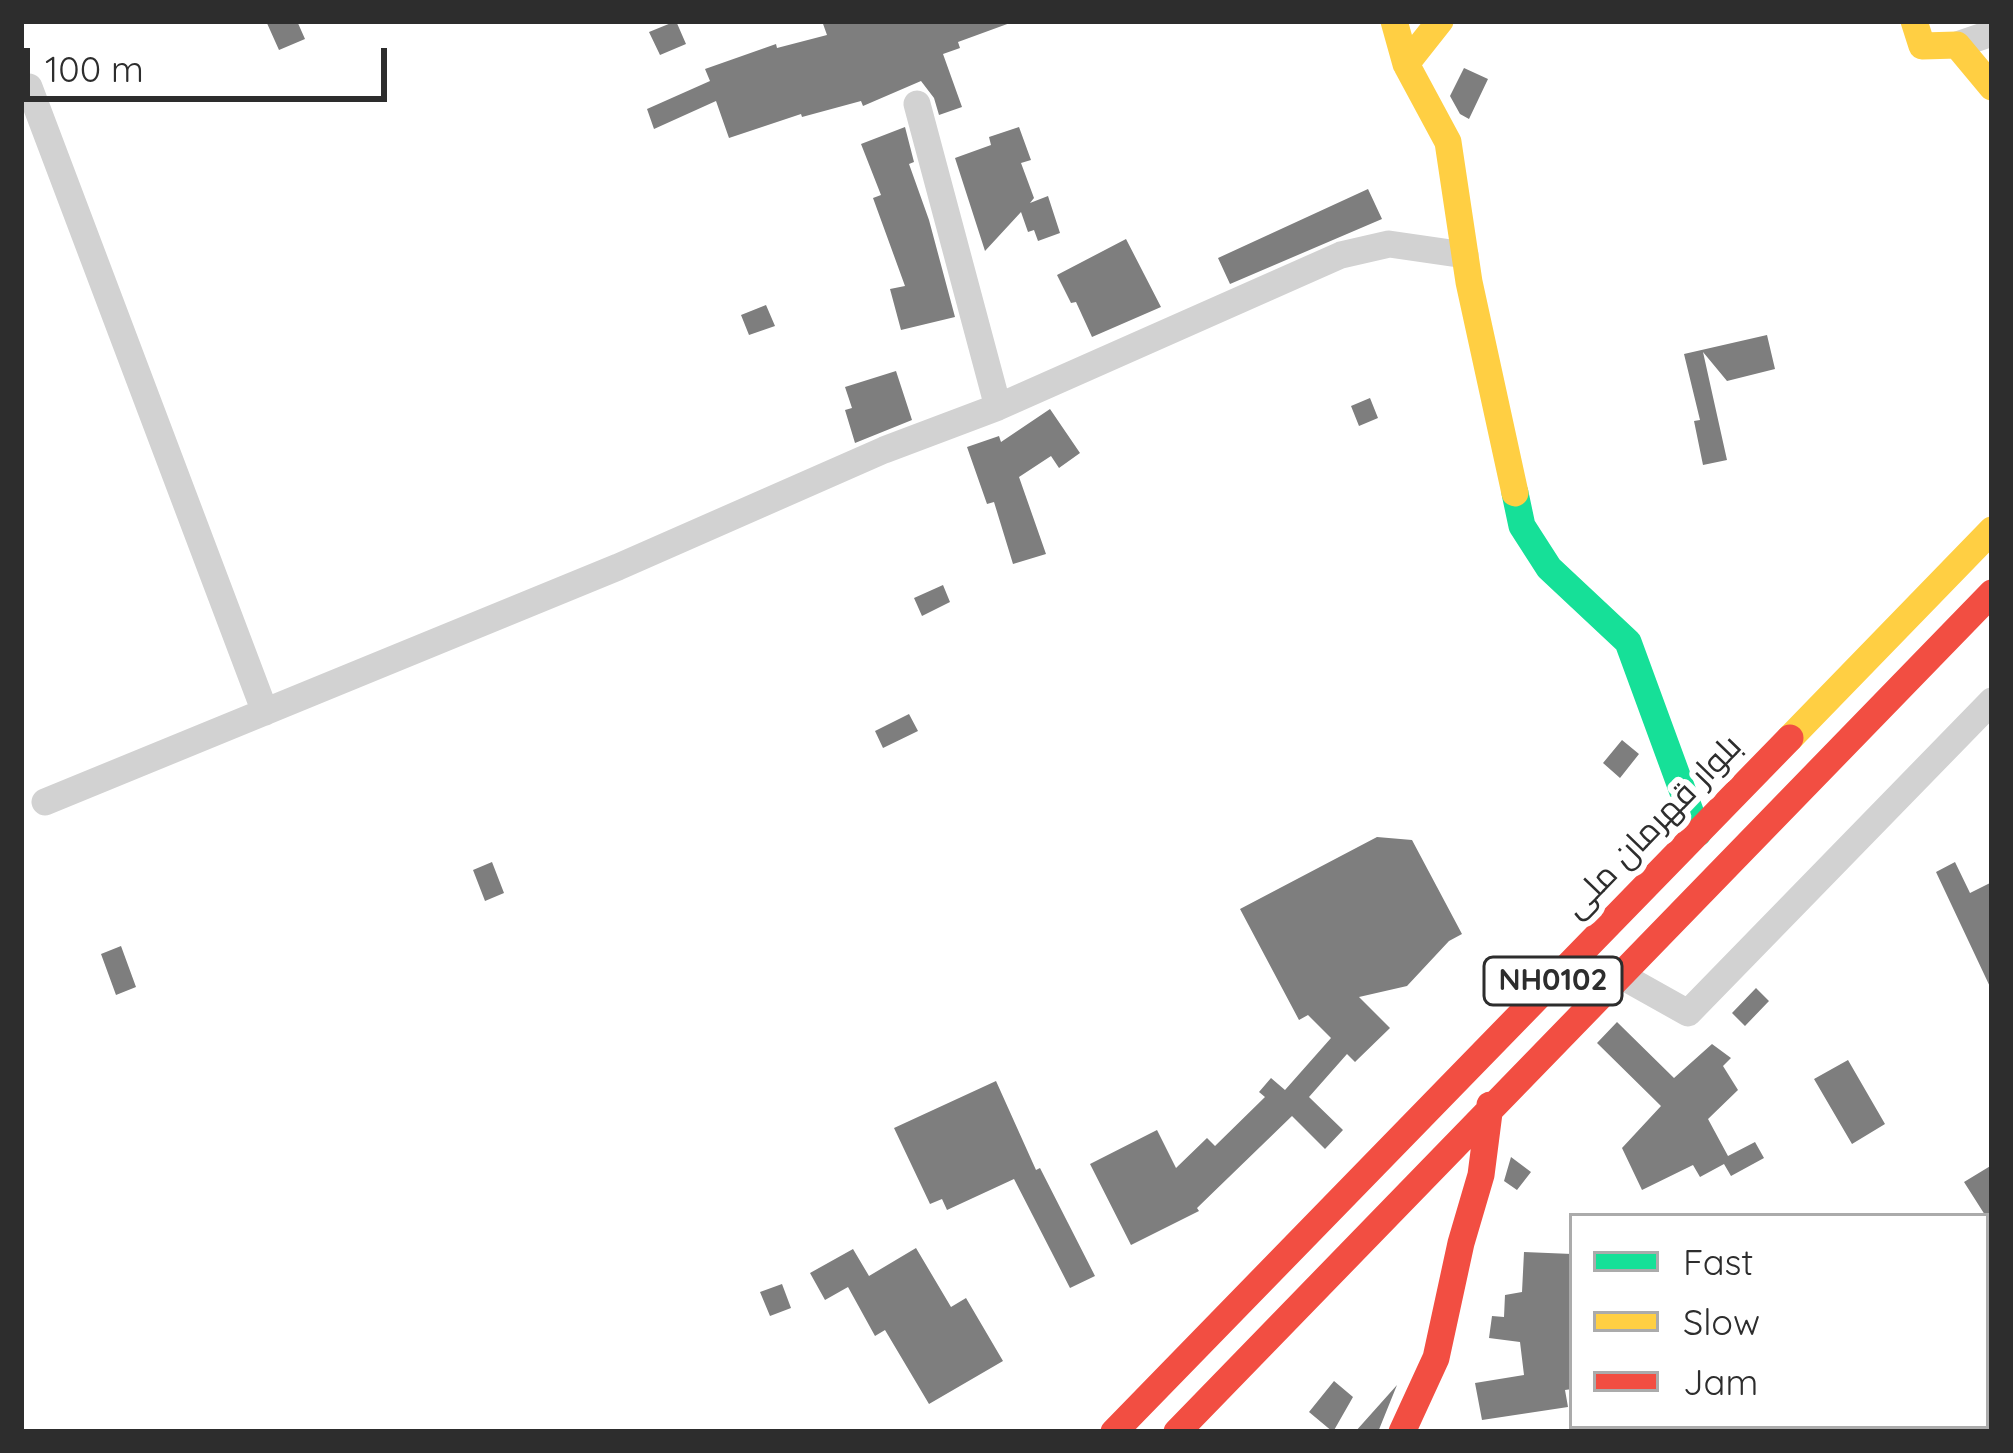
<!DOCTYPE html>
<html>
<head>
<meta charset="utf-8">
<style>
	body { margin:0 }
	#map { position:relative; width:2013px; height:1453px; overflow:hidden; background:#fff; font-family:Quicksand,sans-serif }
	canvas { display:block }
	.frame { position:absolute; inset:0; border:24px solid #2d2d2d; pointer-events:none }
	.legend { position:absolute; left:1569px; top:1213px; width:420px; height:216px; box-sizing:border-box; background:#fff; border:3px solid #ababab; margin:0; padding:15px 21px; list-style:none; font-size:36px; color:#2d2d2d }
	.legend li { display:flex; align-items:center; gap:24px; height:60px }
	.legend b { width:60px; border:3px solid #ababab }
	.scale { position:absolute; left:24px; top:48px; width:363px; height:54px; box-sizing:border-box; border:6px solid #2d2d2d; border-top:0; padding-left:15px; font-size:36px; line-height:42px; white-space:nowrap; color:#2d2d2d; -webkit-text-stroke:9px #fff; paint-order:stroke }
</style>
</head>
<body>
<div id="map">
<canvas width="2013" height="1453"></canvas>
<div class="frame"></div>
<ul class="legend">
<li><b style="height:15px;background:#16e098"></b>Fast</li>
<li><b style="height:15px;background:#ffcf43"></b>Slow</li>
<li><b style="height:15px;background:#f24e42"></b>Jam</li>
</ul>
<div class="scale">100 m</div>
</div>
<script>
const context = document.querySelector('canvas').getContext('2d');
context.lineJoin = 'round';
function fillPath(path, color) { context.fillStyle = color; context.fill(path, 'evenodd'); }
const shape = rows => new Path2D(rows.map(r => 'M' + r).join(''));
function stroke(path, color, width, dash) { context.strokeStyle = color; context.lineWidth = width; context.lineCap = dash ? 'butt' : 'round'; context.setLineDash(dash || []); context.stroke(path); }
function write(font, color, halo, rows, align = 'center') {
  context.font = font + ' Quicksand,Cairo,sans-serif'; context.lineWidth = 12; context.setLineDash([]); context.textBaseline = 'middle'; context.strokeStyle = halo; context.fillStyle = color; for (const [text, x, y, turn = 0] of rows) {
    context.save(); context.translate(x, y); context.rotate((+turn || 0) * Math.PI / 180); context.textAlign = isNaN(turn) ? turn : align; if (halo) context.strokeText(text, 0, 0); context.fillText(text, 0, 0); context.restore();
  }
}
fillPath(shape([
	[266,21,297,21,305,39,279,50],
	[676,21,686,44,660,55,649,32],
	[822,21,1010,23,958,42,960,48,943,54,962,107,939,115,934,98,921,81,863,106,861,101,802,117,801,114,729,138,716,101,654,129,647,109,710,81,705,69,776,44,777,48,827,35],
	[1464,68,1488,79,1469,119,1460,114,1450,96],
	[905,127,914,162,909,164,929,220,955,317,901,330,890,289,905,286,873,198,881,195,861,144],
	[1019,127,1031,160,1021,163,1034,198,1030,203,1048,196,1060,233,1038,241,1034,230,1028,232,1021,212,985,251,955,158,991,145,989,137],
	[1368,189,1382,219,1230,284,1218,258],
	[1126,239,1161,307,1092,337,1076,302,1071,303,1057,275],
	[766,305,775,326,749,335,741,315],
	[1767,335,1775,369,1727,381,1703,352,1727,460,1703,465,1694,421,1700,420,1684,354],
	[896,371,912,420,855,443,845,410,852,408,845,387],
	[1370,398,1378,418,1359,426,1351,406],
	[1050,409,1080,453,1059,468,1051,456,1019,477,1046,554,1013,564,994,502,987,504,967,447,999,436,1001,442],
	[943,585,950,602,922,616,914,598],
	[909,714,918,731,883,748,875,731],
	[1622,740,1639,754,1620,778,1603,763],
	[1377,837,1412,840,1462,934,1449,941,1407,986,1359,997,1390,1028,1355,1062,1347,1054,1309,1097,1343,1130,1325,1149,1292,1116,1197,1208,1199,1211,1131,1245,1090,1164,1157,1130,1176,1168,1207,1138,1215,1146,1265,1097,1259,1092,1271,1078,1285,1090,1331,1038,1308,1015,1299,1020,1240,909],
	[492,862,504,893,485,901,473,870],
	[1955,862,1970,893,1992,882,1992,991,1936,872],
	[121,946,136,987,116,995,101,954],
	[1756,988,1769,1001,1745,1026,1732,1013],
	[1617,1022,1674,1078,1712,1044,1731,1058,1723,1066,1738,1090,1708,1119,1728,1156,1755,1142,1764,1158,1731,1176,1724,1164,1700,1177,1693,1165,1642,1190,1622,1148,1661,1106,1597,1043],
	[1848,1060,1885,1124,1852,1144,1814,1079],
	[996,1081,1036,1170,1040,1168,1095,1276,1070,1288,1014,1179,947,1210,942,1199,930,1204,894,1128],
	[1511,1157,1531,1172,1517,1190,1504,1181],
	[1992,1165,1992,1226,1964,1182],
	[916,1248,951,1307,966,1298,1003,1361,929,1404,885,1330,875,1336,848,1287,825,1300,810,1273,853,1249,869,1276],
	[1524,1252,1572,1254,1572,1389,1565,1390,1568,1407,1482,1420,1475,1383,1524,1375,1520,1342,1489,1338,1492,1316,1504,1317,1505,1295,1522,1292],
	[782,1284,791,1308,770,1316,760,1292],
	[1334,1381,1353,1397,1333,1432,1309,1412],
	[1397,1385,1378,1432,1355,1432]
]), '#7e7e7e');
stroke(shape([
	[1957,45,1992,33],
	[29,87,265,712],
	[917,104,998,407],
	[45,802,618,567,884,450,998,407,1341,255,1389,244,1465,255],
	[1622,976,1688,1013,1992,701]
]), '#d2d2d2', 27);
stroke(shape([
	[1515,493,1522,526,1549,568,1628,642,1698,833]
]), '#16e098', 27);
stroke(shape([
	[1394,21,1406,64,1448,142,1469,282,1515,493],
	[1914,21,1922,46,1957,45,1992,87],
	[1406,64,1440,21],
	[1790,738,1992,530]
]), '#ffcf43', 27);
stroke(shape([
	[1114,1432,1790,738],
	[1177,1432,1992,593],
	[1402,1432,1436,1358,1461,1243,1481,1175,1490,1105]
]), '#f24e42', 27);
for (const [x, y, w] of [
	[1553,981,138]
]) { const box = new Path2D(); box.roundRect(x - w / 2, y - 24, w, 48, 9); context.fillStyle = '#fff'; context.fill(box); stroke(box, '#2d2d2d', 3); }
write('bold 30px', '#2d2d2d', null, [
	["NH0102",1553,981]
]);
write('33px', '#2d2d2d', '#fff', [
	["بلوار قهرمان ملی",1653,827,-46]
]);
</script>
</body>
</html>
